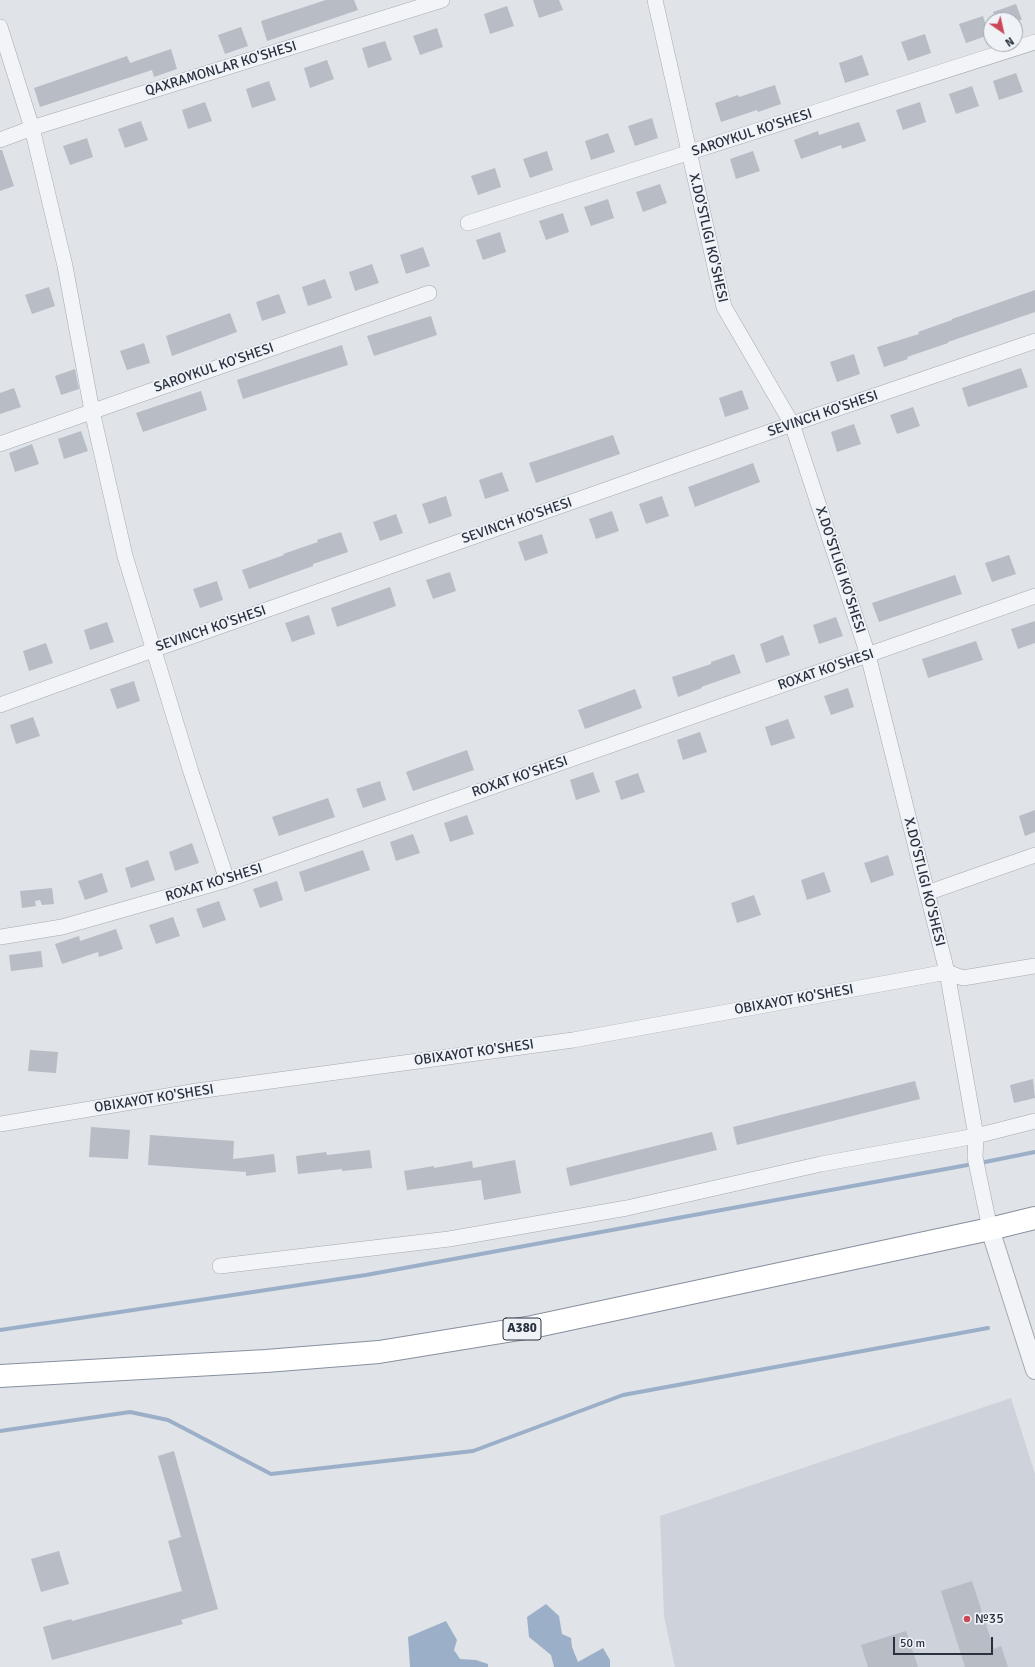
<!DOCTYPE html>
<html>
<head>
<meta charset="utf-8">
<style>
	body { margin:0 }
	#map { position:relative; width:1035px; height:1667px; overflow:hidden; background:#e0e3e8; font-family:Signika,sans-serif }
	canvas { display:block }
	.north { position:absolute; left:983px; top:12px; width:40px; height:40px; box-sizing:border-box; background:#eff2f6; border:1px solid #a0a4ad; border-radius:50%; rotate:146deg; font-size:11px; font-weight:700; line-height:16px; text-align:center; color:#29303f }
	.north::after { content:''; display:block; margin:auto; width:14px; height:18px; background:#ca4858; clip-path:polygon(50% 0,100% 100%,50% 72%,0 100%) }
	.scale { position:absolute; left:893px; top:1637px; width:100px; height:18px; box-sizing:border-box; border:2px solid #29303f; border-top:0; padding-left:5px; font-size:12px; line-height:14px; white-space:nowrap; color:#29303f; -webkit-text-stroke:3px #eff2f6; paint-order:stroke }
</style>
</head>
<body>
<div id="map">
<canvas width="1035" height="1667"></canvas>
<div class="north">N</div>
<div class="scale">50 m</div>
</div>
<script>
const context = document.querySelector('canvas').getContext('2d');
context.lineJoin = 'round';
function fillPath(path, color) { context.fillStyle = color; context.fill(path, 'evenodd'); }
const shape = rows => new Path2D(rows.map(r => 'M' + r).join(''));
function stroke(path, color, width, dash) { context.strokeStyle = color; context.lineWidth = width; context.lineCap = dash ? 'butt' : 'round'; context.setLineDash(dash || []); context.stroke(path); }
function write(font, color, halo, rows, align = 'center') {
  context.font = font + ' Signika,sans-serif'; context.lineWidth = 3.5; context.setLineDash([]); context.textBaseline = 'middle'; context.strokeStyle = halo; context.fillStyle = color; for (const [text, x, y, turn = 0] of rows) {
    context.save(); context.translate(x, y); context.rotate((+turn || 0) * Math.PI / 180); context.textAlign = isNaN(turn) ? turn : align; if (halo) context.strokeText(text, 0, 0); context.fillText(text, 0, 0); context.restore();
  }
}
fillPath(shape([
	[1011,1398,1035,1474,1035,1667,675,1667,664,1616,660,1516]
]), '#ced2da');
fillPath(shape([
	[546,1604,559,1616,562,1634,571,1638,572,1647,578,1662,603,1648,610,1660,610,1667,554,1667,551,1655,529,1637,527,1617],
	[446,1621,457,1640,454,1650,460,1659,476,1660,488,1664,488,1667,410,1667,408,1637]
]), '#9bb0c8');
stroke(shape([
	[980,1163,1035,1152],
	[0,1330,366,1275,973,1164],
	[0,1431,130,1412,168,1420,271,1474,473,1451,623,1395,988,1328]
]), '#9bb0c8', 4);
fillPath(shape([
	[326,0,354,0,358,10,267,41,261,21],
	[533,0,559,0,563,10,539,18],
	[1016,4,1022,20,996,20,993,12],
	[507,6,514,26,490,34,484,14],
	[983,16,989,35,966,43,959,24],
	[241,27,248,46,225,54,218,35],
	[437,28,443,47,420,55,413,36],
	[925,34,931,53,908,61,901,42],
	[385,41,392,60,368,68,362,48],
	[171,49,177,69,154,77,152,70,40,107,34,88,127,56,130,63],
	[862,55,869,75,845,83,839,63],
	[327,60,334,79,310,88,304,68],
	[1016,73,1023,92,999,100,993,81],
	[269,81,276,100,252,108,246,89],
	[775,85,781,104,758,112,757,110,721,122,715,103,738,95,739,97],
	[972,86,979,106,956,114,949,94],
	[205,102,212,121,188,129,182,110],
	[920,102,926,122,903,130,896,110],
	[652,118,658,138,635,146,628,126],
	[141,121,148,140,125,148,118,129],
	[859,122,866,141,842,149,841,145,801,159,794,140,818,131,819,135],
	[608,133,615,152,591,160,585,141],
	[87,138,93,157,70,165,63,146],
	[0,150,2,150,14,186,0,191],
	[547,151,553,170,530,178,523,159],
	[753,151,760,171,736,179,730,159],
	[495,168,501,187,478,195,471,176],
	[660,184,667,203,643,212,636,192],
	[608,199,614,218,591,226,584,207],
	[563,213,569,232,546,240,539,221],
	[500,232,506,252,483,260,476,240],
	[423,247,430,266,406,274,400,255],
	[372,264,379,283,355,291,349,272],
	[325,279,332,298,308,306,302,287],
	[49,287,55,306,32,314,25,295],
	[1035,290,1035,312,948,342,948,343,907,357,908,359,884,367,877,347,919,334,918,332,952,320,952,319],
	[279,294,286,313,262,321,256,302],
	[230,313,237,332,172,356,166,336],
	[431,316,437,335,374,356,367,336],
	[144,343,150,363,127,370,120,351],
	[342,345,348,365,243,399,237,380],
	[854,354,860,374,837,382,830,362],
	[1021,368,1028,387,968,407,962,388],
	[75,369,79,389,61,395,55,376],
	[14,388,21,407,0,414,0,393],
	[742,390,749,409,725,417,719,398],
	[201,391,207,410,143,432,136,413],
	[913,407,920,426,897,434,890,415],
	[854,424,861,444,837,452,831,432],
	[81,431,88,451,64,459,58,439],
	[613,435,620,454,536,483,529,463],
	[32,444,39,464,15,472,9,453],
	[753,463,760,482,695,507,688,487],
	[502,472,509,491,485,499,479,480],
	[446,496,452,516,429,524,422,504],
	[662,496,669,516,646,524,639,504],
	[612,511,619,531,596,539,589,519],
	[396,514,403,533,380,541,373,522],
	[341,532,348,552,313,564,313,566,249,589,242,570,284,555,283,554,318,542,317,540],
	[542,534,548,553,525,561,518,542],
	[1009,555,1016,574,992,582,985,563],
	[450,572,456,591,433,599,426,580],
	[955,575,962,594,879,622,872,603],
	[217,581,223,600,200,608,193,589],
	[390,587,396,606,337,627,331,608],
	[309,615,315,634,292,642,285,623],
	[836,617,843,636,819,644,813,625],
	[1035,621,1035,643,1018,649,1011,629],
	[107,622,114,642,90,650,84,630],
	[783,635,790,655,766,663,760,644],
	[976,641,983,660,928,678,922,659],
	[46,643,53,663,29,671,23,651],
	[734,654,741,673,701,687,702,688,678,697,672,677,711,664,711,662],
	[134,681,140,701,117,709,110,689],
	[848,688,854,707,831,715,824,696],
	[635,689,642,708,585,729,578,710],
	[33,717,40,736,16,744,10,725],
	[788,719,795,738,771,746,765,727],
	[700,732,707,752,683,760,677,740],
	[467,750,474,770,413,791,406,772],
	[593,772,600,792,576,800,570,780],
	[638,773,645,792,621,800,615,781],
	[380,781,386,800,363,808,356,789],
	[328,798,335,817,279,836,272,817],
	[1035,810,1035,832,1025,836,1019,816],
	[467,815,474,834,450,842,444,823],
	[413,834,420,853,396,861,390,842],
	[192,843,199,863,175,871,169,852],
	[363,850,370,870,305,892,299,872],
	[888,855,894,875,871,883,864,863],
	[148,860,155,880,131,888,125,868],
	[824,872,831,892,807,900,801,880],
	[102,873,108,892,85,900,78,881],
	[277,881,283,900,260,908,253,889],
	[52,888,54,904,42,905,40,900,35,901,36,906,22,908,20,891],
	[754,895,761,915,737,923,731,903],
	[219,901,226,920,203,928,196,909],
	[173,917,180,936,156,944,149,925],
	[116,929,123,949,99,957,98,952,62,964,55,944,79,936,80,941],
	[41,951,43,967,11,971,9,955],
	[30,1050,58,1052,56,1073,28,1071],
	[1033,1079,1035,1098,1014,1103,1010,1085],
	[915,1081,920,1099,737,1145,733,1127],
	[91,1127,130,1130,128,1159,89,1157],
	[712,1132,717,1150,570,1186,566,1168],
	[150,1135,234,1141,233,1159,274,1154,276,1172,246,1176,246,1172,148,1165],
	[370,1150,372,1168,342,1171,342,1169,298,1174,296,1156,326,1152,327,1155],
	[515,1160,521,1193,484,1200,481,1180,407,1190,404,1171,434,1166,434,1168,472,1161,473,1168],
	[174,1451,218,1609,181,1620,183,1624,52,1660,43,1627,71,1619,72,1621,182,1591,168,1541,181,1537,158,1456],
	[59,1551,69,1584,41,1592,31,1559],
	[972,1581,994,1649,1001,1646,1008,1667,965,1667,941,1591],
	[906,1631,918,1667,868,1667,861,1645]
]), '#b7bcc5');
const minor = shape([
	[655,0,724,307,792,424,868,655,947,972,976,1136,975,1157,990,1229],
	[0,27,32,128,65,266,92,411,125,556,191,772,227,880],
	[0,140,32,128,442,0],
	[468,223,1035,42],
	[0,444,429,293],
	[0,705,153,650,792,424,1035,341],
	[927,893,1035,855],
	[0,937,62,927,227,880,1035,596],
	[0,1124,197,1091,573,1040,947,972,963,978,1035,966],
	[220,1266,449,1239,627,1208,821,1164,976,1136,1035,1121]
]);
const tertiary = shape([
	[990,1229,1035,1370]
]);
const trunk = shape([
	[0,1376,266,1361,379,1352,532,1327,990,1229,1035,1218]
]);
stroke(minor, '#a5aab2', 16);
stroke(tertiary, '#a5aab2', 20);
stroke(trunk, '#87909f', 24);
stroke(minor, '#f2f4f7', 15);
stroke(tertiary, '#f2f4f7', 18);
stroke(trunk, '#fff', 22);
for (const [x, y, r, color] of [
	[967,1619,4,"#ca4858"]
]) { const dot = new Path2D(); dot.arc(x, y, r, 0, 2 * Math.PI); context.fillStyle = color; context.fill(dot); stroke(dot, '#eff2f6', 1.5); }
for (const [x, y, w] of [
	[522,1329,38]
]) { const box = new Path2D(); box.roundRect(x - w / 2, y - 11, w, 22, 3); context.fillStyle = '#eff2f6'; context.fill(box); stroke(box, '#29303f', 1); }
write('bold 13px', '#29303f', null, [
	["A380",522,1329]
]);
write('14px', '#29303f', '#eff2f6', [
	["QAXRAMONLAR KO'SHESI",221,69,-17],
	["SAROYKUL KO'SHESI",752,133,-18],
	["X.DO'STLIGI KO'SHESI",708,238,77],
	["SAROYKUL KO'SHESI",214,368,-19],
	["SEVINCH KO'SHESI",823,414,-19],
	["SEVINCH KO'SHESI",517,521,-19],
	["X.DO'STLIGI KO'SHESI",840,570,72],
	["SEVINCH KO'SHESI",211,629,-19],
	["ROXAT KO'SHESI",826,670,-19],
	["ROXAT KO'SHESI",520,777,-19],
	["X.DO'STLIGI KO'SHESI",924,882,76],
	["ROXAT KO'SHESI",214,883,-17],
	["OBIXAYOT KO'SHESI",794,1000,-10],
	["OBIXAYOT KO'SHESI",474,1053,-8],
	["OBIXAYOT KO'SHESI",154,1099,-9]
]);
write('14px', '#29303f', '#eff2f6', [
	["№35",975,1619]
], 'left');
</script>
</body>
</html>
